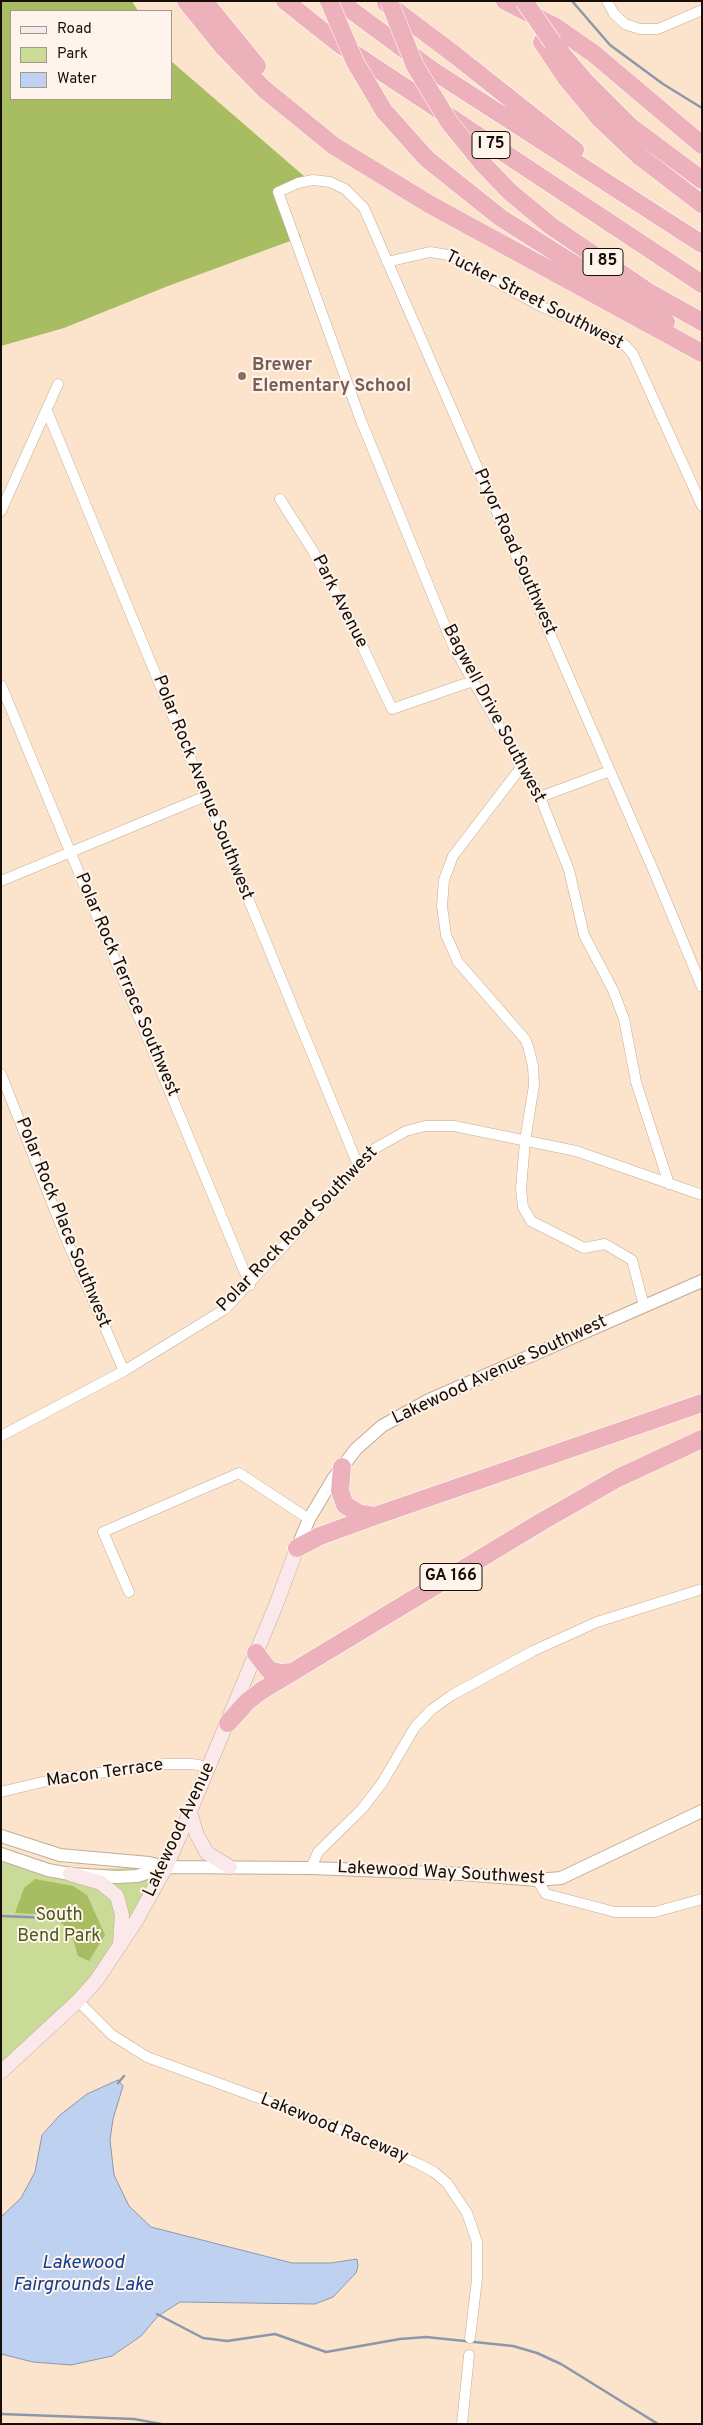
<!DOCTYPE html>
<html>
<head>
<meta charset="utf-8">
<style>
	body { margin:0 }
	#map { position:relative; width:703px; height:2425px; overflow:hidden; background:#fce4cc; font-family:Overpass,sans-serif }
	canvas { display:block }
	.frame { position:absolute; inset:0; border:2px solid #170f07; pointer-events:none }
	.legend { position:absolute; left:10px; top:10px; width:162px; height:90px; box-sizing:border-box; background:#fef4eb; border:1px solid #a29890; margin:0; padding:6px 9px; list-style:none; font-size:15px; color:#170f07 }
	.legend li { display:flex; align-items:center; gap:10px; height:25px }
	.legend b { width:25px; border:1px solid #a29890 }
</style>
</head>
<body>
<div id="map">
<canvas width="703" height="2425"></canvas>
<div class="frame"></div>
<ul class="legend">
<li><b style="height:6px;background:#fae8eb"></b>Road</li>
<li><b style="height:14px;background:#c9db97"></b>Park</li>
<li><b style="height:14px;background:#bfd1f1"></b>Water</li>
</ul>
</div>
<script>
const context = document.querySelector('canvas').getContext('2d');
context.lineJoin = 'round';
function fillPath(path, color) { context.fillStyle = color; context.fill(path, 'evenodd'); }
const shape = rows => new Path2D(rows.map(r => 'M' + r).join(''));
function stroke(path, color, width, dash) { context.strokeStyle = color; context.lineWidth = width; context.lineCap = dash ? 'butt' : 'round'; context.setLineDash(dash || []); context.stroke(path); }
function write(font, color, halo, rows, align = 'center') {
  context.font = font + ' Overpass,sans-serif'; context.lineWidth = 4; context.setLineDash([]); context.textBaseline = 'middle'; context.strokeStyle = halo; context.fillStyle = color; for (const [text, x, y, turn = 0] of rows) {
    context.save(); context.translate(x, y); context.rotate((+turn || 0) * Math.PI / 180); context.textAlign = isNaN(turn) ? turn : align; if (halo) context.strokeText(text, 0, 0); context.fillText(text, 0, 0); context.restore();
  }
}
fillPath(shape([
	[1,1854,48,1870,166,1867,78,2001,1,2074]
]), '#c9db97');
fillPath(shape([
	[1,1,132,1,138,11,11,11,11,99,171,99,171,61,305,177,277,196,301,237,168,286,64,328,1,346],
	[35,1879,73,1886,87,1895,105,1935,89,1961,78,1956,71,1933,54,1915,15,1913,24,1888]
]), '#a8bd61');
const water = shape([
	[118,2080,123,2086,113,2119,110,2140,114,2175,129,2206,151,2227,292,2263,331,2263,357,2259,358,2266,356,2273,333,2297,315,2304,180,2302,158,2316,141,2336,112,2356,71,2365,33,2362,1,2354,1,2217,21,2198,35,2172,42,2135,60,2115,87,2094,118,2080]
]);
fillPath(water, '#bfd1f1');
stroke(water, '#8d97ab', 1);
stroke(shape([
	[572,1,610,45,663,84,702,108],
	[1,1916,51,1918],
	[118,2083,124,2076],
	[157,2314,203,2338,227,2341,275,2334,326,2352,400,2339,426,2337,513,2346,537,2353,561,2364,658,2424],
	[1,2414,134,2419,161,2424]
]), '#8d97ab', 2.5);
const minor = shape([
	[607,1,614,14,625,24,640,29,658,29,702,10],
	[387,262,430,252,448,255,540,306,618,340,626,346,633,354,702,506],
	[47,411,358,1165],
	[280,499,313,551,345,610,392,709,473,681],
	[1,511,58,384],
	[1,685,250,1285],
	[522,766,453,856,444,880,442,906,446,935,458,962,525,1039,528,1046,533,1066,534,1085,525,1141,521,1189,523,1207,531,1221,584,1248,605,1244,632,1260,644,1306],
	[540,797,610,771],
	[1,881,206,796],
	[1,1074,67,1241,124,1371],
	[669,1184,636,1082,624,1019,613,990,584,935,569,870,540,797,454,648,360,418,278,192,298,183,313,180,330,182,345,189,364,208,655,874,702,987],
	[1,1436,124,1371,225,1309,374,1149,406,1131,425,1126,454,1126,576,1151,702,1195],
	[129,1592,103,1532,239,1473,309,1519],
	[1,1792,55,1779,164,1764,192,1764,209,1767],
	[311,1868,318,1852,362,1809,382,1783,415,1727,431,1710,452,1695,533,1651,597,1622,702,1589],
	[537,1880,546,1894,615,1912,655,1912,702,1899],
	[78,2001,112,2035,147,2057,308,2116,419,2164,434,2172,447,2183,467,2213,477,2242,477,2279,470,2338],
	[462,2424,469,2355]
]);
const tertiary = shape([
	[297,1548,309,1519,333,1479,356,1449,382,1426,429,1400,702,1281],
	[1,1836,60,1855,149,1863,166,1867,311,1868,462,1874,537,1880,561,1878,702,1811],
	[1,1854,48,1870,70,1874,117,1877,137,1876,163,1868]
]);
const secondary = shape([
	[190,1812,197,1835,207,1853,230,1867],
	[70,1874,101,1883,117,1896,122,1915,120,1944],
	[1,2072,78,2001,96,1981,136,1921,166,1867,184,1826,276,1605,297,1548]
]);
const motorway = shape([
	[186,1,224,48,264,89,334,146,429,204,702,353],
	[204,1,257,66],
	[285,1,338,43,702,284],
	[339,1,432,70,702,244],
	[505,1,554,26,593,53,702,145],
	[386,3,455,55,575,150],
	[542,42,566,78,600,119,638,155,702,204],
	[557,48,584,80,631,127,702,180],
	[384,111,427,159,501,218,666,322],
	[510,192,551,226,604,262,647,291,702,322],
	[342,1467,340,1491,345,1505,358,1513,375,1516],
	[297,1548,320,1536,375,1516,702,1403],
	[256,1653,269,1670,280,1673,292,1672],
	[228,1723,247,1702,261,1691,541,1522,618,1478,702,1439]
]);
stroke(minor, '#c2ac95', 11);
stroke(tertiary, '#c2ac95', 14);
stroke(secondary, '#c2ac95', 15);
stroke(motorway, '#fff', 19);
stroke(minor, '#fff', 10);
stroke(tertiary, '#fff', 12);
stroke(secondary, '#fae8eb', 14);
stroke(motorway, '#edb1bb', 18);
const motorwayBridge = shape([
	[329,1,355,62,384,111],
	[389,1,415,66,449,122,484,165,510,192],
	[524,1,553,43]
]);
stroke(motorwayBridge, '#fff', 19, []);
stroke(motorwayBridge, '#edb1bb', 18);
for (const [x, y, r, color] of [
	[242,376,5,"#8d6e63"]
]) { const dot = new Path2D(); dot.arc(x, y, r, 0, 2 * Math.PI); context.fillStyle = color; context.fill(dot); stroke(dot, '#fef4eb', 2); }
for (const [x, y, w] of [
	[491,145,38],
	[603,262,40],
	[451,1577,62]
]) { const box = new Path2D(); box.roundRect(x - w / 2, y - 13.5, w, 27, 4); context.fillStyle = '#fef4eb'; context.fill(box); stroke(box, '#170f07', 1); }
write('bold 16px', '#170f07', null, [
	["I 75",491,145],
	["I 85",603,262],
	["GA 166",451,1577]
]);
write('18px', '#170f07', '#fef4eb', [
	["Tucker Street Southwest",534,301,27],
	["Pryor Road Southwest",514,552,66],
	["Park Avenue",339,602,63],
	["Bagwell Drive Southwest",493,714,62],
	["Polar Rock Avenue Southwest",202,788,68],
	["Polar Rock Terrace Southwest",126,985,67],
	["Polar Rock Place Southwest",62,1223,68],
	["Polar Rock Road Southwest",298,1230,-46],
	["Lakewood Avenue Southwest",500,1371,-25],
	["Macon Terrace",105,1774,-8],
	["Lakewood Avenue",180,1830,-65],
	["Lakewood Way Southwest",441,1874,3],
	["Lakewood Raceway",334,2129,22]
]);
write('bold 18px', '#785e54', '#fef4eb', [
	["Brewer",252,366],
	["Elementary School",252,387]
], 'left');
write('18px', '#4c5a17', '#fef4eb', [
	["South",59,1916],
	["Bend Park",59,1937]
]);
write('italic 19px', '#0f3e94', '#fef4eb', [
	["Lakewood",83,2264],
	["Fairgrounds Lake",83,2286]
]);
</script>
</body>
</html>
